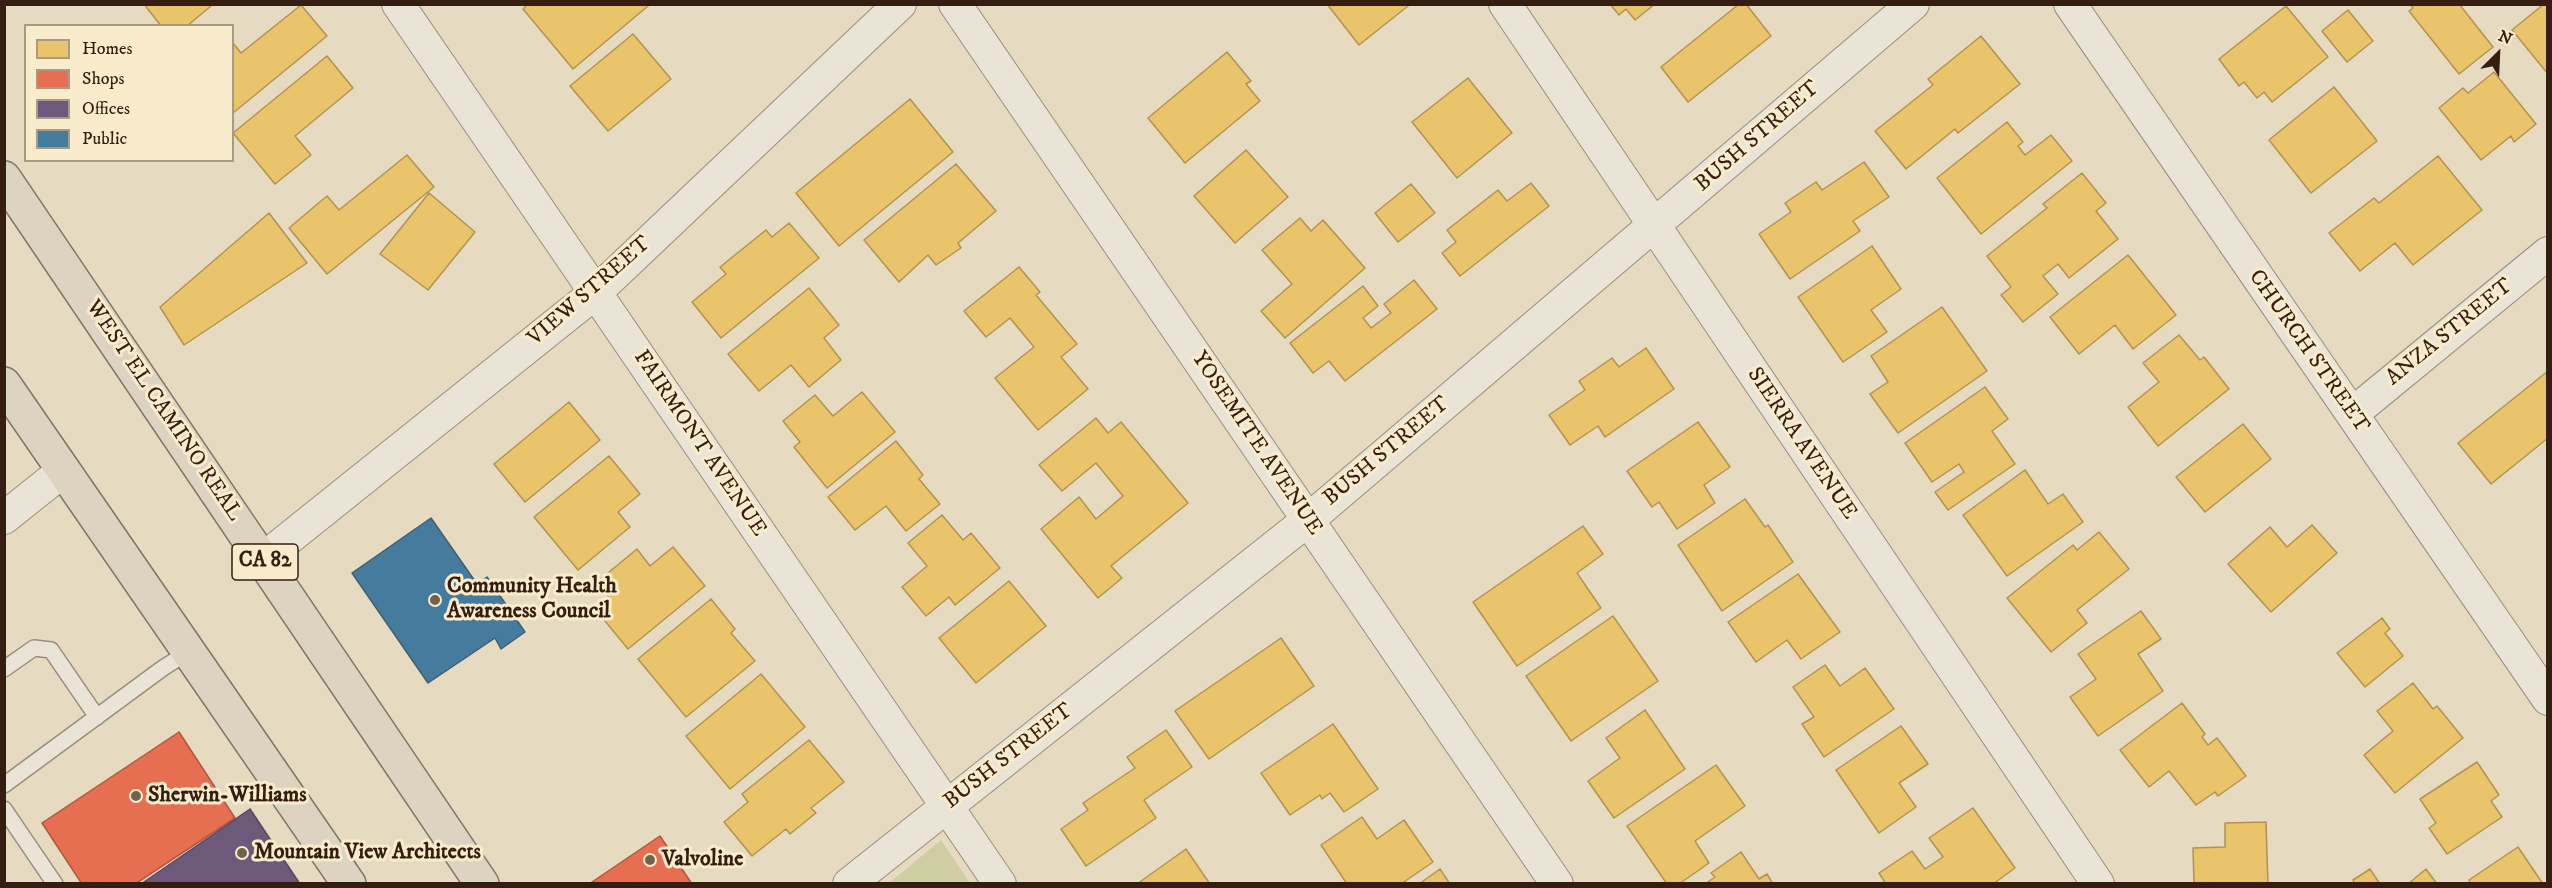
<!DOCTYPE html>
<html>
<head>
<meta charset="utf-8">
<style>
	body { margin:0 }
	#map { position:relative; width:2552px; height:888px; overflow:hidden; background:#e6dbc0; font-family:"IM FELL DW Pica",serif }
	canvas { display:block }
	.frame { position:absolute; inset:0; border:6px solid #351e11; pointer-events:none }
	.legend { position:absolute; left:24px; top:24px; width:210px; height:138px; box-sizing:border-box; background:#f8eccc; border:2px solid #aa9a81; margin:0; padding:8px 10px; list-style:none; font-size:18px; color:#351e11 }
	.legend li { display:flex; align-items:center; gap:12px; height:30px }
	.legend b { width:30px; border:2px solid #aa9a81 }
	.north { position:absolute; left:2468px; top:24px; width:60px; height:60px; -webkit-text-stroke:4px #f8eccc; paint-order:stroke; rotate:24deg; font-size:16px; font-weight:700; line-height:24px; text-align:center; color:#351e11 }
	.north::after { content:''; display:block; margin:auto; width:21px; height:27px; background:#351e11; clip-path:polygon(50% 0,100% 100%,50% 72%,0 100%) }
</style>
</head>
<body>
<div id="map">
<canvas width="2552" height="888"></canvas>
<div class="frame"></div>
<ul class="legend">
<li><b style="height:16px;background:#e9c46a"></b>Homes</li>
<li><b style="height:16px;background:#e76f51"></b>Shops</li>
<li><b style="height:16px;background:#6d597a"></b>Offices</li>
<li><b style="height:16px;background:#457b9d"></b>Public</li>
</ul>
<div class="north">N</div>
</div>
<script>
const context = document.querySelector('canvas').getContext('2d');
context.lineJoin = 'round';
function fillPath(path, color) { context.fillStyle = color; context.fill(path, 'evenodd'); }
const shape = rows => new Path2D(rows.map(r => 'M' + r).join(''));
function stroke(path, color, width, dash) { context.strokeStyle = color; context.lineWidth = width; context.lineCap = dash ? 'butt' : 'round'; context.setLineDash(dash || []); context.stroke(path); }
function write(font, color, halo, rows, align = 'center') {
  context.font = font + ' "IM FELL DW Pica",serif'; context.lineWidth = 6; context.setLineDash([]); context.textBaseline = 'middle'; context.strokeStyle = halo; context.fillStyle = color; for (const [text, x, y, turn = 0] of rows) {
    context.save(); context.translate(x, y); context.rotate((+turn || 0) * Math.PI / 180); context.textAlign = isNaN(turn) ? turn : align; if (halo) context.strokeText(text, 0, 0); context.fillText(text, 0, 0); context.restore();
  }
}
fillPath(shape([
	[941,840,970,883,889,883]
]), '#cfcda2');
const homes = shape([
	[144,4,210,4,211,6,187,26,161,26,144,4],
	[528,4,646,4,648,6,573,69,523,9,528,4],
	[1327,4,1406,4,1408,6,1359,45,1327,4],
	[1610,4,1655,4,1635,20,1626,9,1619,15,1610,4],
	[1739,4,1746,4,1771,36,1688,102,1661,67,1739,4],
	[2410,4,2459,4,2493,47,2459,74,2409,11,2413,8,2410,4],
	[2544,4,2548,4,2548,74,2512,30,2544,4],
	[301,5,327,36,233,113,232,42,241,53,301,5],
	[2286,6,2328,57,2272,102,2264,92,2257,98,2244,82,2239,86,2219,59,2286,6],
	[2348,10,2373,41,2347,62,2322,31,2348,10],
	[633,34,671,79,608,131,570,86,633,34],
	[1981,36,2020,84,1958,133,1955,129,1906,169,1875,131,1933,85,1928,79,1981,36],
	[1227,52,1251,81,1246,84,1260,101,1185,163,1148,118,1227,52],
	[327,56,353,88,295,136,311,155,275,184,233,133,327,56],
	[2494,72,2536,124,2514,142,2511,136,2481,160,2439,108,2463,88,2468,93,2494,72],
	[1468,78,1512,133,1457,178,1412,122,1468,78],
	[2334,87,2377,141,2311,193,2269,140,2334,87],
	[910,99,953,152,839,246,796,193,910,99],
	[2007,122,2023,142,2018,146,2025,155,2051,135,2072,161,1981,234,1937,178,2007,122],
	[1246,150,1288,197,1235,243,1194,196,1246,150],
	[407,155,434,187,327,274,289,228,327,196,339,210,407,155],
	[2438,156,2482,210,2413,265,2395,243,2360,271,2329,233,2374,198,2379,203,2438,156],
	[1864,162,1889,197,1853,221,1860,231,1790,279,1759,234,1791,212,1785,203,1816,182,1822,190,1864,162],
	[956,164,996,211,958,243,961,248,936,265,928,255,899,282,864,240,956,164],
	[2082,173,2106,203,2096,211,2118,239,2069,278,2058,264,2043,276,2058,294,2023,322,2001,295,2011,287,1987,256,2047,208,2043,204,2082,173],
	[1531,183,1549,206,1460,276,1442,253,1456,242,1447,230,1498,190,1507,201,1531,183],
	[1411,184,1435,213,1398,242,1375,213,1411,184],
	[429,193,475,232,428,290,380,254,429,193],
	[269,213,307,263,184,345,160,307,269,213],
	[1300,218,1311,231,1323,220,1365,268,1285,338,1261,311,1292,284,1262,250,1300,218],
	[789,223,819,258,721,338,692,302,726,274,720,267,766,230,772,237,789,223],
	[1872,246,1901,289,1871,310,1887,332,1843,362,1798,297,1872,246],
	[2128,255,2176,315,2133,349,2115,325,2079,354,2050,317,2128,255],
	[1019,267,1040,292,1036,295,1077,344,1061,357,1088,389,1038,430,995,378,1034,347,1010,318,986,337,964,311,1019,267],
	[1414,280,1437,309,1345,381,1329,361,1313,373,1290,343,1363,286,1378,306,1363,318,1371,328,1391,313,1384,304,1414,280],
	[809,288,839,325,824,338,841,360,809,387,791,365,759,391,728,354,809,288],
	[1942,307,1987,371,1898,433,1870,394,1888,382,1871,356,1942,307],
	[2179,335,2200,360,2204,357,2229,389,2158,446,2128,407,2159,382,2143,363,2179,335],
	[1646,348,1674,389,1605,437,1598,426,1570,445,1549,415,1585,390,1579,381,1612,358,1619,367,1646,348],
	[2548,371,2548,438,2491,484,2458,443,2548,371],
	[1985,387,2008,419,1992,431,2015,464,1948,510,1935,492,1964,472,1959,464,1932,482,1905,443,1985,387],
	[862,392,895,432,827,488,794,447,800,442,783,421,815,395,833,416,862,392],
	[569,402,600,440,525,502,494,464,569,402],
	[1096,418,1108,433,1121,422,1188,503,1111,566,1122,578,1098,598,1041,529,1079,497,1096,519,1123,496,1096,463,1062,491,1039,465,1096,418],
	[1698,422,1730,467,1704,485,1715,503,1677,529,1659,502,1652,507,1627,471,1698,422],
	[2243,424,2271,459,2205,512,2176,477,2243,424],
	[896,441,923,475,919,479,940,504,906,531,886,506,855,530,828,497,896,441],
	[609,456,640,494,618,512,630,527,578,570,534,517,609,456],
	[2025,470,2048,504,2063,494,2083,522,2007,576,1963,515,2025,470],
	[1745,499,1765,527,1768,525,1793,562,1722,611,1678,545,1745,499],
	[942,515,963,540,971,533,1000,568,955,605,949,597,926,616,902,587,927,566,908,543,942,515],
	[2312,525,2337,553,2271,612,2228,564,2270,527,2287,547,2312,525],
	[1583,526,1603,554,1577,573,1601,608,1517,666,1473,602,1583,526],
	[2099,532,2129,569,2077,610,2087,623,2051,652,2007,598,2073,545,2077,550,2099,532],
	[673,547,705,586,628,649,596,610,610,599,597,582,637,549,650,566,673,547],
	[1798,574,1840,632,1801,659,1787,640,1756,662,1728,622,1798,574],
	[1009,581,1046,626,976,683,939,638,1009,581],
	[711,599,735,629,731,633,755,661,686,717,638,659,711,599],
	[2141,611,2161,639,2138,654,2163,691,2098,736,2070,697,2096,679,2078,654,2141,611],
	[1613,616,1658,681,1571,741,1526,676,1613,616],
	[2382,618,2390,629,2385,633,2403,656,2365,687,2337,653,2382,618],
	[1281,638,1314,686,1209,759,1175,711,1281,638],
	[1825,665,1840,686,1865,668,1894,709,1824,757,1802,724,1814,717,1793,687,1825,665],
	[761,674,805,727,730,789,686,736,761,674],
	[2413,683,2433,709,2437,706,2463,738,2395,793,2364,755,2393,731,2377,711,2413,683],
	[2182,703,2205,734,2202,737,2208,745,2217,738,2246,776,2218,796,2215,792,2196,805,2169,771,2149,787,2120,750,2182,703],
	[1645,710,1685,769,1614,818,1588,781,1620,758,1606,738,1645,710],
	[1333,724,1378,789,1344,812,1330,793,1322,799,1320,795,1290,815,1261,773,1333,724],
	[1901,726,1928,764,1899,783,1916,807,1879,833,1836,770,1901,726],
	[1166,730,1192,767,1144,800,1156,818,1086,866,1061,829,1088,810,1083,803,1135,768,1127,757,1166,730],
	[809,740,844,782,811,808,816,813,790,834,786,829,752,856,724,822,748,802,742,794,809,740],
	[2477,762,2499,795,2491,801,2502,817,2447,854,2429,828,2436,823,2420,799,2477,762],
	[1716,765,1745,806,1695,841,1709,863,1679,884,1667,884,1627,826,1716,765],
	[1973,808,2015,868,1993,884,1886,884,1879,873,1912,851,1925,869,1943,857,1929,838,1973,808],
	[1362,817,1377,839,1404,820,1433,862,1401,884,1347,884,1321,845,1362,817],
	[2266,822,2268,884,2194,884,2193,848,2225,847,2225,823,2266,822],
	[2518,847,2543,884,2471,884,2469,880,2518,847],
	[1186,849,1210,884,1137,884,1186,849],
	[1741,852,1759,879,1767,874,1773,884,1705,884,1715,877,1711,873,1741,852],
	[1440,869,1450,884,1419,884,1440,869],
	[2370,869,2380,884,2355,884,2353,880,2370,869],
	[2426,869,2437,884,2408,884,2426,869]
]);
fillPath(homes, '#e9c46a');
stroke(homes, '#b3924f', 1.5);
const shops = shape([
	[179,732,235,818,135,884,82,884,42,823,179,732],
	[660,836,692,884,589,884,660,836]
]);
fillPath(shops, '#e76f51');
stroke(shops, '#b2573e', 1.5);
const offices = shape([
	[250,809,300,884,141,884,250,809]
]);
fillPath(offices, '#6d597a');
stroke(offices, '#5c475a', 1.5);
const public = shape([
	[431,518,477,584,487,577,525,632,501,649,495,638,428,683,352,573,431,518]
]);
fillPath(public, '#457b9d');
stroke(public, '#405f73', 1.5);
const lane = shape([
	[4,669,34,648,51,650,97,717],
	[4,785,163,668,188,652],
	[4,809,55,884]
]);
const street = shape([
	[398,4,1000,884],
	[955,4,1557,884],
	[1505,4,2098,884],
	[2070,4,2548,699],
	[2352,414,2548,253],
	[4,518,63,471],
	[263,559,595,293,900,4],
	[849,884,1308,520,1913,4]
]);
const primary = shape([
	[4,178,482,884],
	[4,384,349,884]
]);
stroke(lane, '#978e7d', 18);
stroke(street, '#978e7d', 34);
stroke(primary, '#7e7566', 36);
stroke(lane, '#e9e4d6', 15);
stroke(street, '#e9e4d6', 32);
stroke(primary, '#ddd3c1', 33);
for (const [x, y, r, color] of [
	[435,600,6,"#73604e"],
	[136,796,6,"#73604e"],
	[242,853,6,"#73604e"],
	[650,860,6,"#73604e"]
]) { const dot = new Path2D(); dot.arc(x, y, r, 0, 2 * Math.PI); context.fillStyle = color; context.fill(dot); stroke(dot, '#f8eccc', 2); }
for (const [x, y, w] of [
	[265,562,66]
]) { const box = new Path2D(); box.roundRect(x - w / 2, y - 18, w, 36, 4.5); context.fillStyle = '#f8eccc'; context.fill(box); stroke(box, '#351e11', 1.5); }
write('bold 21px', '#351e11', null, [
	["CA 82",265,562]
]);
write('22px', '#351e11', '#f8eccc', [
	["BUSH STREET",1758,137,-41],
	["VIEW STREET",590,292,-41],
	["ANZA STREET",2450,333,-39],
	["CHURCH STREET",2308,352,55],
	["WEST EL CAMINO REAL",163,411,56],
	["FAIRMONT AVENUE",699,444,56],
	["YOSEMITE AVENUE",1256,444,56],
	["SIERRA AVENUE",1801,444,56],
	["BUSH STREET",1387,452,-40],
	["BUSH STREET",1009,757,-38]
]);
write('bold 22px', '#351e11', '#f8eccc', [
	["Community Health",447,587],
	["Awareness Council",447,612],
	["Sherwin-Williams",148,796],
	["Mountain View Architects",254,853],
	["Valvoline",662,860]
], 'left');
</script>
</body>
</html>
